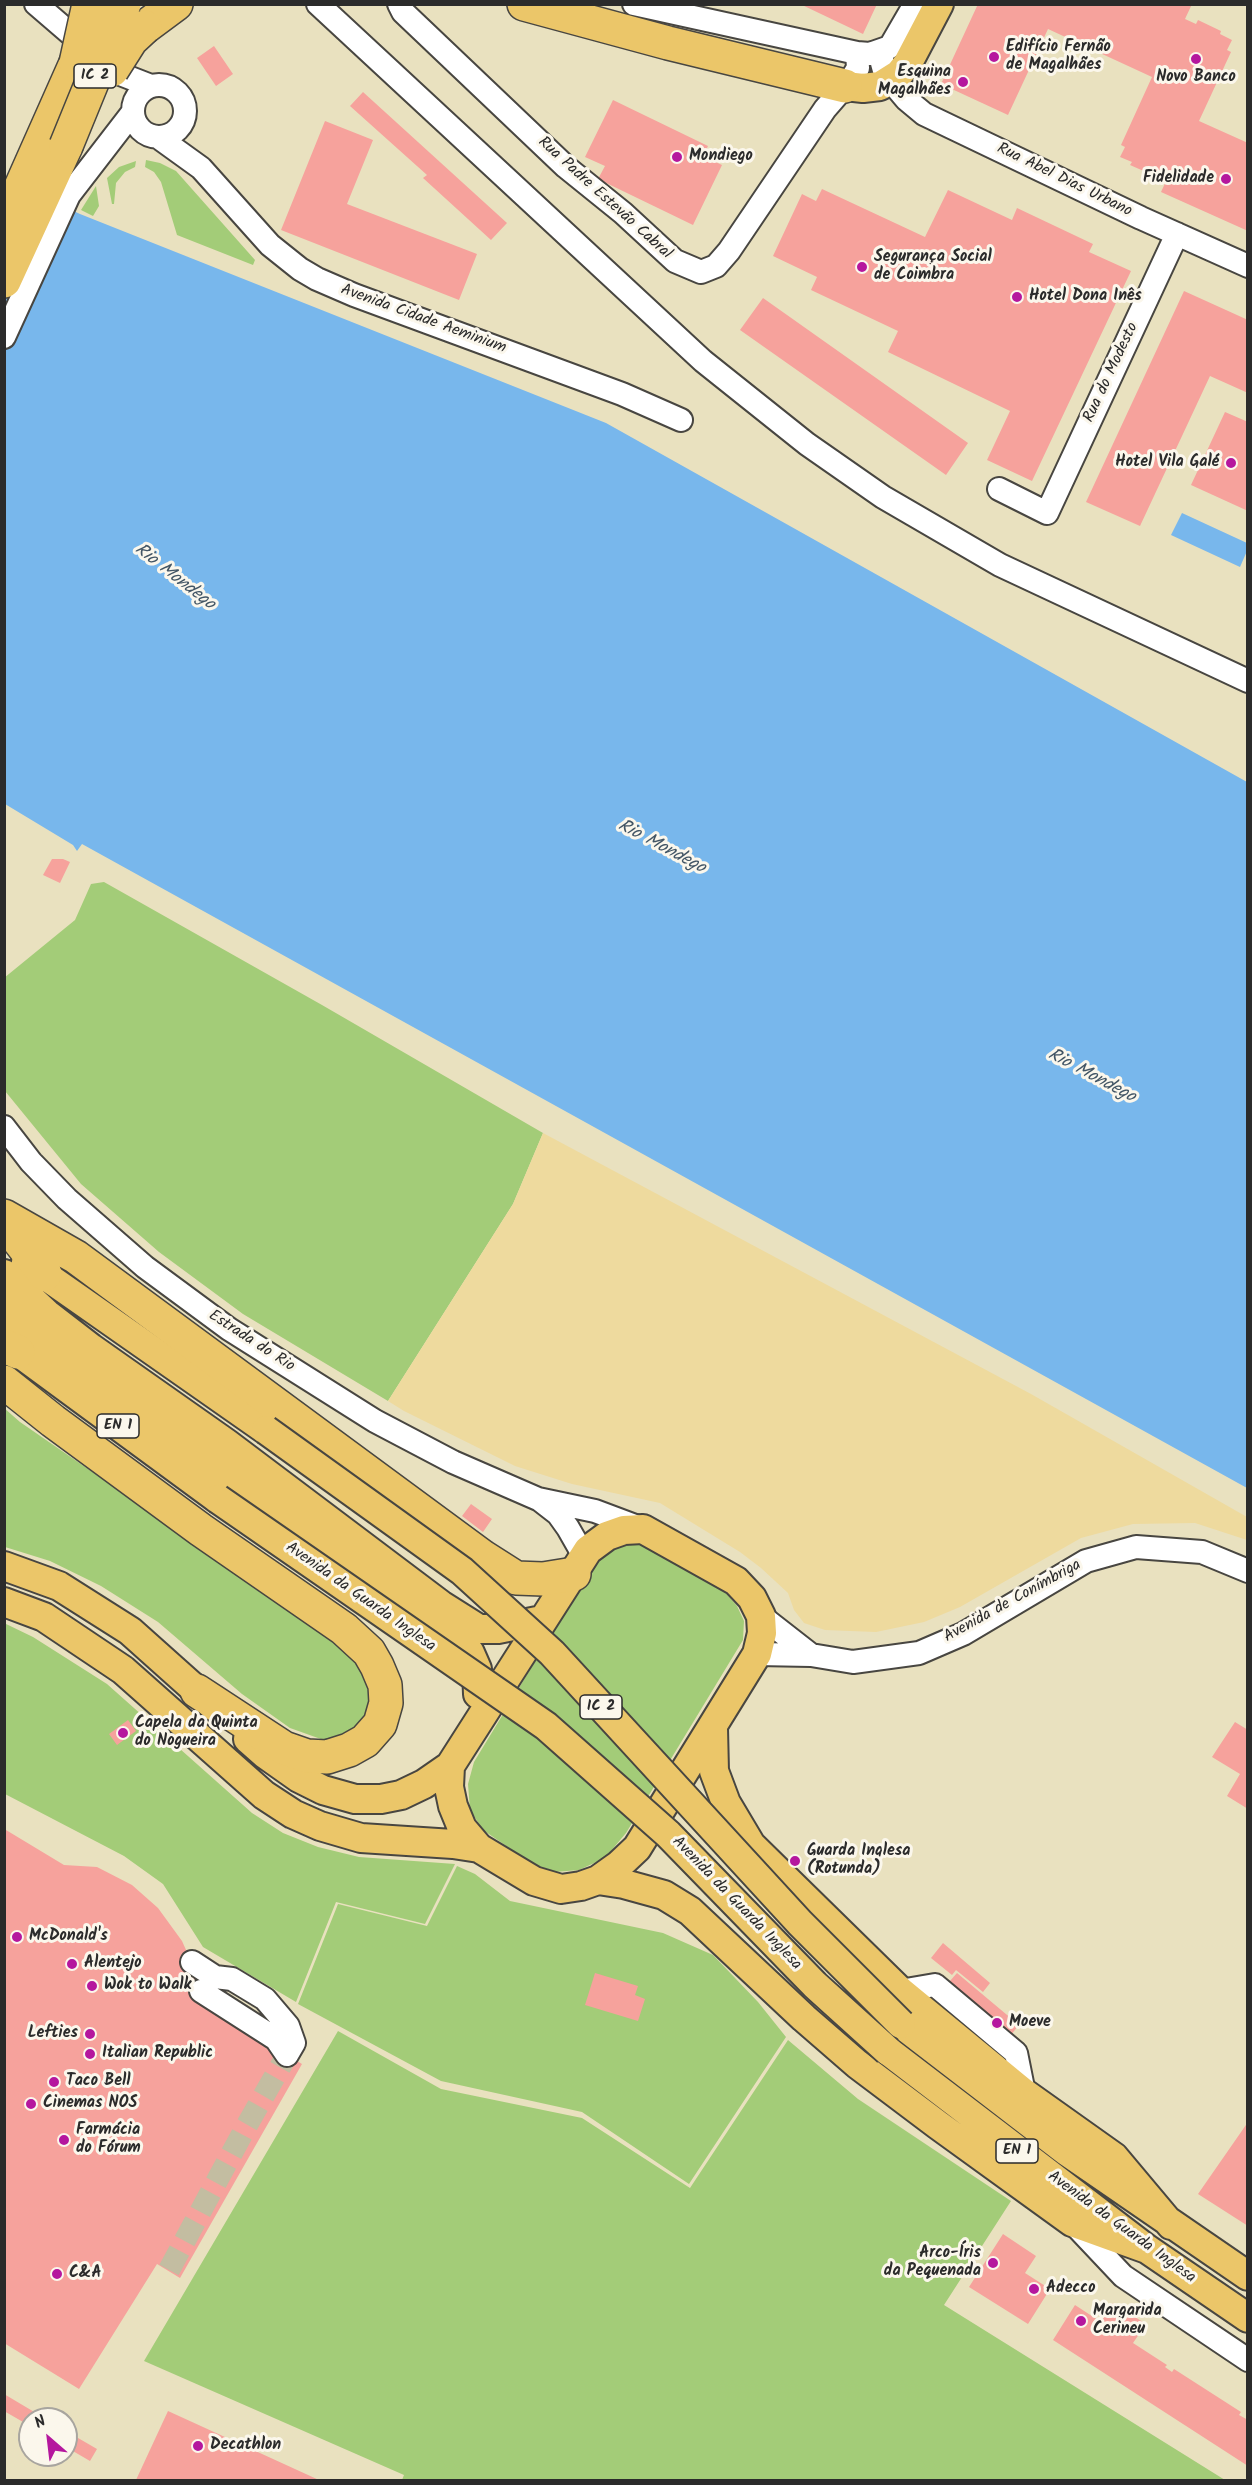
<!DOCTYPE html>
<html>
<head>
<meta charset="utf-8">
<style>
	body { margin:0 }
	#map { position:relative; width:1252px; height:2485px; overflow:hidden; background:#e9e1bf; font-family:Kalam,sans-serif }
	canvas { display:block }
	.frame { position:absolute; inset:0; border:6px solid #2b2b2b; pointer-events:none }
	.north { position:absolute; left:18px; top:2407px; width:60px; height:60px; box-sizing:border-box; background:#fbf7ec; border:2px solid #a8a59f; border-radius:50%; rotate:332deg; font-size:16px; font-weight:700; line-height:24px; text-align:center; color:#2b2b2b }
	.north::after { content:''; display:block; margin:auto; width:21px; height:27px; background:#b5179e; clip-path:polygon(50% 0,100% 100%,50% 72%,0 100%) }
</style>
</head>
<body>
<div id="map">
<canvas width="1252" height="2485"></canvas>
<div class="frame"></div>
<div class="north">N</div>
</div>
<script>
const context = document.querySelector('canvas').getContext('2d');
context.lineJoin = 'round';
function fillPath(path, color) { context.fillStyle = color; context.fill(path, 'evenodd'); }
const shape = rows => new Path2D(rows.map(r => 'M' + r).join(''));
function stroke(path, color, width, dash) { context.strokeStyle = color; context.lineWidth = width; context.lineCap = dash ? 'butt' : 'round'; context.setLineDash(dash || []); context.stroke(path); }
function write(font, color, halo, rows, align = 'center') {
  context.font = font + ' Kalam,sans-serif'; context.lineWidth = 6; context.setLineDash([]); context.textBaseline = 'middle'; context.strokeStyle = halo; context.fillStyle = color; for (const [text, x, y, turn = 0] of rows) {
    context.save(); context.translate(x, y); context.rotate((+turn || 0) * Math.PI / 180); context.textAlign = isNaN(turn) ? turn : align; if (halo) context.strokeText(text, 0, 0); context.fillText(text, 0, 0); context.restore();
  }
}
fillPath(shape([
	[146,160,160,163,176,171,255,260,253,265,177,235,161,182,154,172,145,167],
	[136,161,135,167,125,172,116,183,114,204,112,204,107,178,119,167],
	[96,186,99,206,93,216,81,210],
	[104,882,322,1005,543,1133,513,1204,388,1401,243,1314,159,1252,81,1184,5,1091,4,978,75,920,91,884],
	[4,1408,20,1422,340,1643,364,1670,370,1701,359,1729,332,1743,290,1728,242,1694,158,1622,101,1586,50,1561,5,1547],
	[629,1543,650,1545,725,1592,737,1606,744,1621,743,1640,626,1833,605,1858,579,1870,555,1872,537,1867,483,1830,470,1810,468,1784,474,1762,593,1566,608,1551],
	[4,1623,33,1637,107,1684,252,1813,283,1833,318,1847,359,1857,455,1864,425,1924,336,1902,296,2002,203,1947,163,1884,124,1856,5,1794],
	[457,1866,475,1874,510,1901,663,1933,713,1955,758,2002,786,2037,689,2184,582,2112,441,2081,298,2004,338,1904,427,1926],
	[338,2031,441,2089,582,2118,690,2188,788,2040,858,2099,1011,2201,944,2305,1225,2480,402,2480,404,2475,144,2361]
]), '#a3cc78');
fillPath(shape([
	[543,1133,1031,1394,1247,1517,1247,1540,1195,1523,1133,1524,1081,1538,960,1607,924,1622,876,1632,825,1630,804,1623,794,1610,788,1593,761,1568,740,1552,660,1503,572,1484,515,1466,404,1411,388,1401,513,1204]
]), '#eeda9e');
fillPath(shape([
	[5,179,80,214,606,423,1247,782,1247,1488,82,844,77,851,73,845,5,804,4,316,23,322,26,319,19,311,5,304,5,251,47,268,50,265,49,262,5,240],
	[1182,513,1247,543,1247,551,1240,567,1171,535]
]), '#78b7ec');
fillPath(shape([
	[800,4,877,4,863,34],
	[978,4,1192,4,1185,19,1196,24,1198,20,1221,31,1220,34,1232,40,1227,50,1231,52,1199,121,1248,143,1248,231,1161,192,1168,177,1157,172,1155,176,1130,165,1132,162,1120,157,1125,147,1121,145,1152,77,1048,29,1008,115,941,84],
	[214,46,233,74,216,86,197,58],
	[363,92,507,223,491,240,423,178,427,175,350,106],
	[613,100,708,146,703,156,722,165,693,225,598,179,605,166,585,157],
	[325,121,373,140,347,204,477,254,459,300,281,230],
	[822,189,925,237,948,190,1012,220,1017,208,1093,244,1089,252,1131,271,1032,481,987,460,1010,411,888,352,898,331,811,290,817,277,773,256,802,194,816,201],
	[1184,291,1248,320,1248,393,1210,376,1140,526,1086,502],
	[763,298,968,443,946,475,740,330],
	[1225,412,1248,422,1248,511,1191,485],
	[52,859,63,859,70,862,60,883,43,875],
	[471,1504,492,1519,483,1532,462,1516],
	[128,1720,136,1731,117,1745,109,1734],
	[1235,1722,1248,1730,1248,1809,1227,1796,1240,1774,1212,1757],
	[6,1830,64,1865,97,1867,132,1885,158,1908,182,1941,195,1970,203,2004,302,2064,180,2278,157,2264,79,2389,4,2343],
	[943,1943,990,1983,983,1992,956,1970,952,1975,931,1958],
	[595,1973,638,1986,635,1995,645,1999,638,2021,585,2005],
	[957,1973,1019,2025,997,2052,934,1999],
	[1248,2122,1248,2226,1198,2194],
	[1003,2234,1036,2256,1025,2273,1050,2289,1028,2324,969,2287],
	[1113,2303,1146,2324,1133,2343,1167,2365,1165,2367,1172,2372,1174,2369,1241,2412,1239,2415,1248,2420,1248,2466,1053,2340,1075,2305,1101,2322],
	[4,2394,46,2419,30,2419,30,2426,4,2411],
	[168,2411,319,2480,136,2480],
	[66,2431,97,2449,90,2461,66,2447]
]), '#f6a29c');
stroke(shape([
	[169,2270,247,2125,287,2055]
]), '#c3bda1', 22, [22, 11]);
const minor = shape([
	[36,4,115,72,151,86],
	[318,4,703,361,807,444,883,497,1000,565,1248,681],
	[399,4,403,12,566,167,623,213,675,261,701,272,716,266,729,251,825,109,852,78,858,68,857,53],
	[634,4,857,53,870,54,890,47,915,4],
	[882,52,882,63,885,74,906,99,924,114,1141,218,1248,266],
	'133 111a26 26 0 1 1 52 0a26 26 0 1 1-52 0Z',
	[158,137,201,168,270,245,300,269,317,279,354,295,622,394,681,420],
	[4,337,69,195,133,112],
	[999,489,1047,513,1177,234],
	[4,1127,31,1162,67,1199,145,1267,229,1329,375,1421,453,1462,538,1499,595,1511,643,1529],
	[540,1500,558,1514,568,1528,584,1556],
	[761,1616,811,1655],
	[757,1654,811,1655,853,1662,919,1653,963,1634,1086,1561,1136,1547,1202,1552,1248,1571],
	[192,1962,215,1977,232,1979,265,1999,288,2026,294,2043,287,2055,276,2039,201,1991],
	[900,1991,935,1985,1016,2053,1024,2093],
	[1073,2223,1123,2276,1248,2360]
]);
const major = shape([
	[845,86,863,88,880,86,899,74,908,63,939,4],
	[26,1262,266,1430],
	[4,1274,47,1314,91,1348,226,1443,441,1605,479,1629,498,1629,542,1620],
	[4,1305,40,1337,459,1639,470,1653,477,1669,478,1694],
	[4,1339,18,1352,218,1499],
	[4,1566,59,1586,130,1631,215,1707],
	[4,1602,44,1617,123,1670,264,1795,293,1814,320,1826,361,1838,453,1844,479,1848],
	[713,1728,714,1771,726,1803,751,1845,900,1991,1024,2093,1114,2157,1171,2225],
	[248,1739,265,1754,299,1778,323,1790,355,1799,381,1799,401,1795,424,1784,450,1766,588,1550,607,1536,624,1530,643,1529,736,1581,752,1598,761,1616,762,1633,757,1654,637,1848,619,1865,598,1880,581,1886,561,1889,534,1881,479,1848,462,1828,453,1806,449,1787,450,1766],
	[598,1880,624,1884,664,1895,690,1911,804,2018,857,2064,938,2125,1072,2222,1147,2249],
	[901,2024,1066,2151,1248,2276],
	[888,2051,1147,2249,1248,2318]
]);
const highway = shape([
	[524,4,668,43,845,86],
	[145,27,176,4],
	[4,225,76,63],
	[4,281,66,146],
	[4,1216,76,1257,483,1557,516,1578,543,1579,574,1574],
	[6,1224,45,1274],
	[4,1346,18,1352],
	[4,1382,53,1421,201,1530,344,1629,369,1652,377,1666,385,1685,386,1703,380,1724,365,1741,349,1750,327,1757,307,1756,284,1748,197,1691]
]);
stroke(minor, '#484641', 26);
stroke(major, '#484641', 32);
stroke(highway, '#484641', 36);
stroke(minor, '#fff', 22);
stroke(major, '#ebc669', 28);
stroke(highway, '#ebc669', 33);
const majorBridge = shape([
	[266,1430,462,1571,552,1653,800,1923,901,2024],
	[218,1499,546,1726,668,1834,815,1985,888,2051]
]);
const highwayBridge = shape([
	[76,63,89,4],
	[112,70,131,40,145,27],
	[66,146,124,4]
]);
stroke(majorBridge, '#484641', 32, []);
stroke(highwayBridge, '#484641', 36, []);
stroke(majorBridge, '#ebc669', 28);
stroke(highwayBridge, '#ebc669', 33);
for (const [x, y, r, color] of [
	[994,57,6,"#b5179e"],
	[1196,59,6,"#b5179e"],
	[963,82,6,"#b5179e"],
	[677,157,6,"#b5179e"],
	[1226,179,6,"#b5179e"],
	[862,267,6,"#b5179e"],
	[1017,297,6,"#b5179e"],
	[1231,463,6,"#b5179e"],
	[123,1733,6,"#b5179e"],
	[795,1861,6,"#b5179e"],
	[17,1937,6,"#b5179e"],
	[72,1964,6,"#b5179e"],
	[92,1986,6,"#b5179e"],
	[997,2023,6,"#b5179e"],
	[90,2034,6,"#b5179e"],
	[90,2054,6,"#b5179e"],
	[54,2082,6,"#b5179e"],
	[31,2104,6,"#b5179e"],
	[64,2140,6,"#b5179e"],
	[993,2263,6,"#b5179e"],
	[57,2274,6,"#b5179e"],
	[1034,2289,6,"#b5179e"],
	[1081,2321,6,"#b5179e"],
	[198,2446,6,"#b5179e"]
]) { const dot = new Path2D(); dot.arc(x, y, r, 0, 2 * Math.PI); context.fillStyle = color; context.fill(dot); stroke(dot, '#fbf7ec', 2); }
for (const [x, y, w] of [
	[95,76,42],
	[118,1426,42],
	[601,1707,42],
	[1017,2151,42]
]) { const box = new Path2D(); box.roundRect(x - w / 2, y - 12, w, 24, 4.5); context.fillStyle = '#fbf7ec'; context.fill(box); stroke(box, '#2b2b2b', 1.5); }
write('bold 15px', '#2b2b2b', null, [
	["IC 2",95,76],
	["EN 1",118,1426],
	["IC 2",601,1707],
	["EN 1",1017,2151]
]);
write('bold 16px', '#2b2b2b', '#fbf7ec', [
	["Edifício Fernão",1006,48],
	["de Magalhães",1006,66],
	["Esquina",951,73,"right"],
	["Magalhães",951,91,"right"],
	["Novo Banco",1196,78,"center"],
	["Mondiego",689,157],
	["Fidelidade",1214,179,"right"],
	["Segurança Social",874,258],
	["de Coimbra",874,276],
	["Hotel Dona Inês",1029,297],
	["Hotel Vila Galé",1219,463,"right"],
	["Capela da Quinta",135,1724],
	["do Nogueira",135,1742],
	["Guarda Inglesa",807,1852],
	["(Rotunda)",807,1870],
	["McDonald's",29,1937],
	["Alentejo",84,1964],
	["Wok to Walk",104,1986],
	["Moeve",1009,2023],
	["Lefties",78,2034,"right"],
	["Italian Republic",102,2054],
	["Taco Bell",66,2082],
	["Cinemas NOS",43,2104],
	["Farmácia",76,2131],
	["do Fórum",76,2149],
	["Arco-Íris",981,2254,"right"],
	["da Pequenada",981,2272,"right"],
	["C&A",69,2274],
	["Adecco",1046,2289],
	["Margarida",1093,2312],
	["Cerineu",1093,2330],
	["Decathlon",210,2446]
], 'left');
write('16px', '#2b2b2b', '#fbf7ec', [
	["Rua Abel Dias Urbano",1064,181,26],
	["Rua Padre Estevão Cabral",604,199,42],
	["Avenida Cidade Aeminium",423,320,20],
	["Rua do Modesto",1112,373,-65],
	["Estrada do Rio",251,1342,33],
	["Avenida da Guarda Inglesa",360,1598,35],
	["Avenida de Conímbriga",1013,1602,-29],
	["Avenida da Guarda Inglesa",736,1904,46],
	["Avenida da Guarda Inglesa",1121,2228,36]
]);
write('italic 18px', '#425565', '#fbf7ec', [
	["Rio Mondego",174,578,38],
	["Rio Mondego",661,848,28],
	["Rio Mondego",1091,1077,28]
]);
</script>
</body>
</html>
